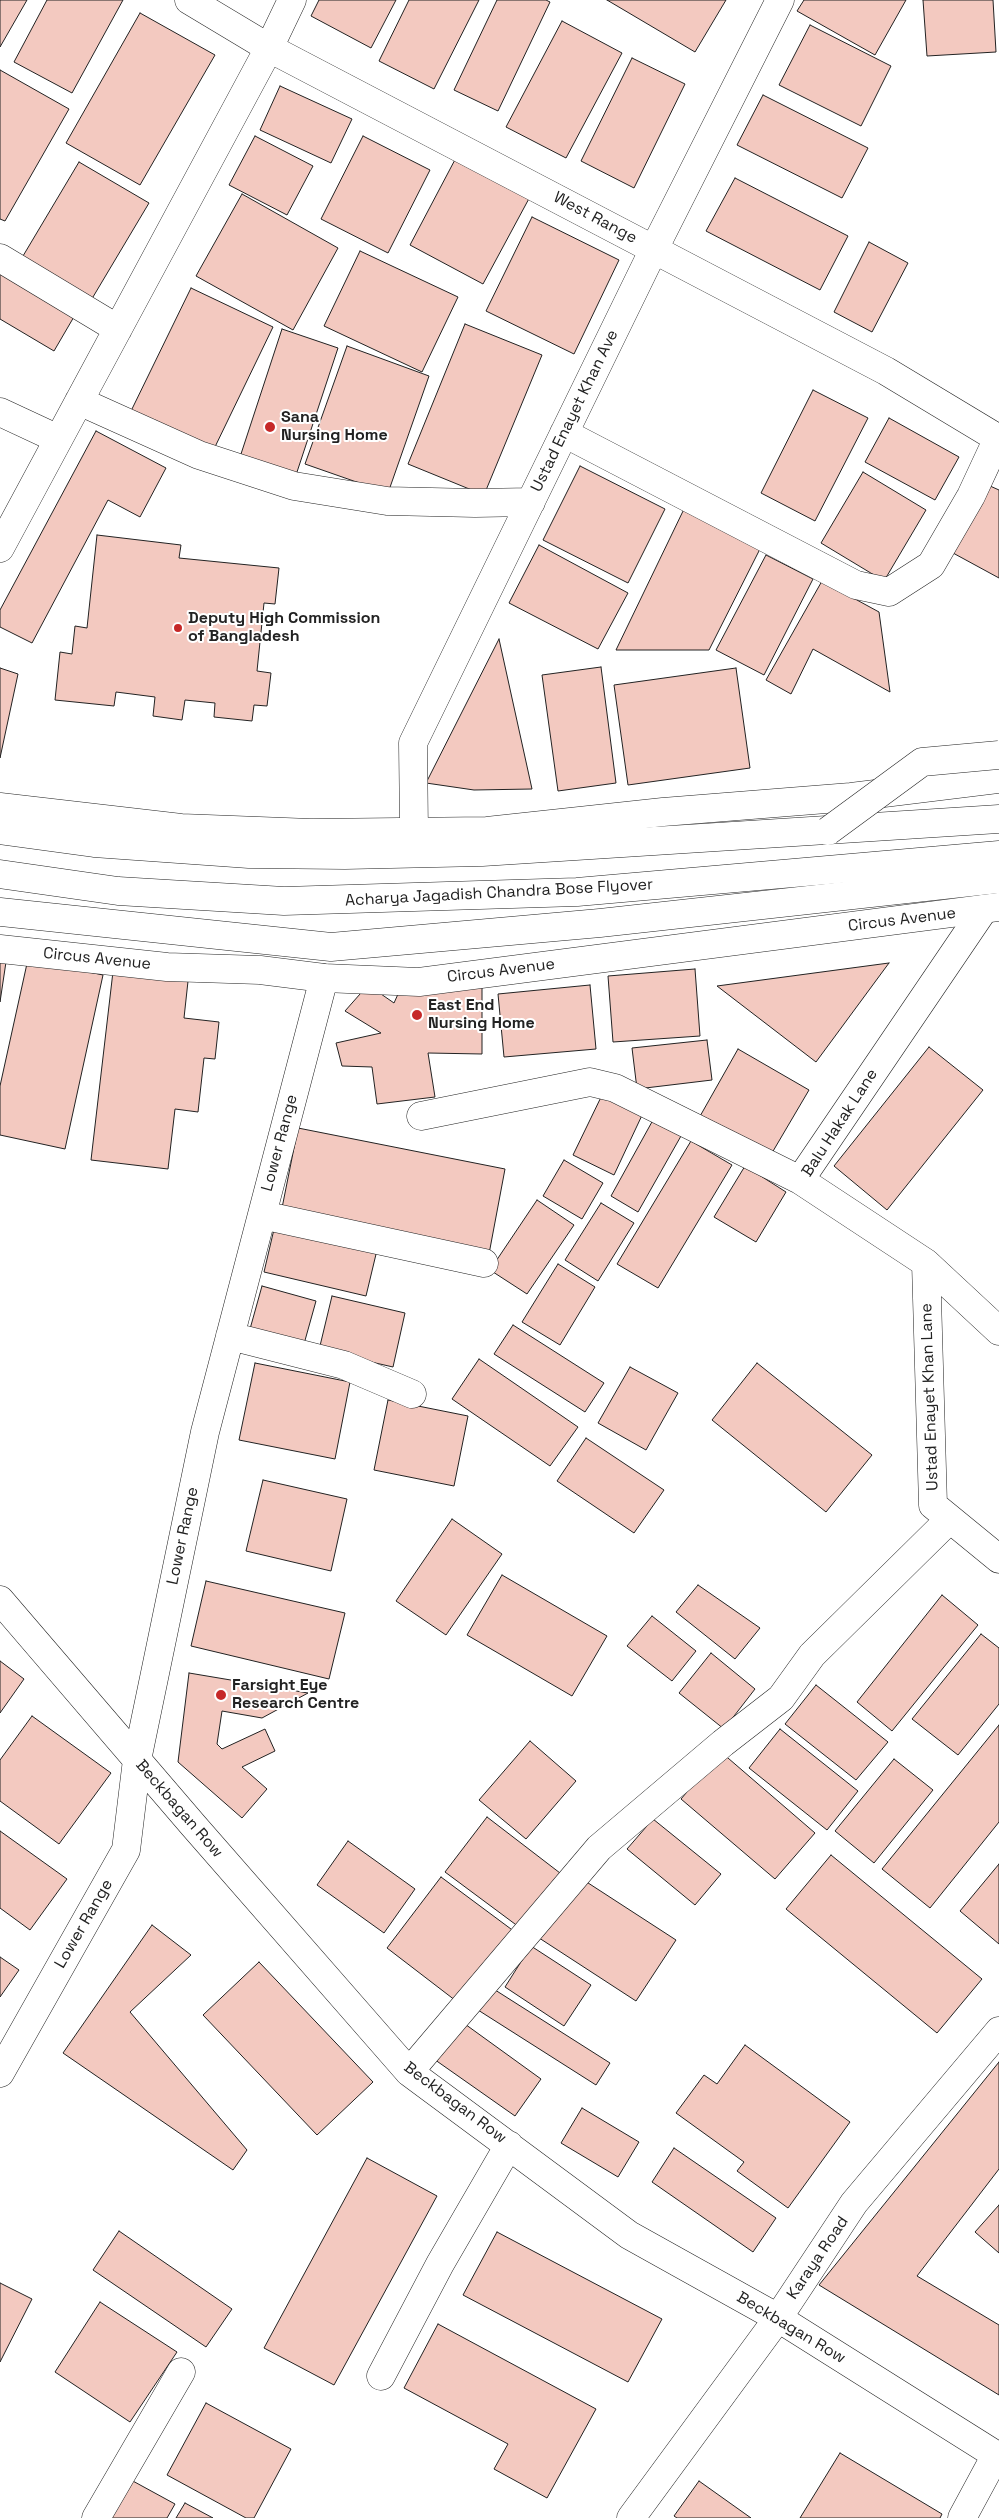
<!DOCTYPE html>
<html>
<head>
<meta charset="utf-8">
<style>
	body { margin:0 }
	canvas { display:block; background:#fff }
</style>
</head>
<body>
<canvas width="999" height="2518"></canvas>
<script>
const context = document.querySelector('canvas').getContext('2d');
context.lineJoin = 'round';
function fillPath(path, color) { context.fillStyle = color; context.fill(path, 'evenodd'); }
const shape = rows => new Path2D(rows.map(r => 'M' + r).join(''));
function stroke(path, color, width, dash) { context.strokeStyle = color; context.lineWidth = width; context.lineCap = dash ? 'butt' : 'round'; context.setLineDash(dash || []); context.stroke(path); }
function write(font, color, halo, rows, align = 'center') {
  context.font = font + ' "Space Grotesk",sans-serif'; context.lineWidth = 4; context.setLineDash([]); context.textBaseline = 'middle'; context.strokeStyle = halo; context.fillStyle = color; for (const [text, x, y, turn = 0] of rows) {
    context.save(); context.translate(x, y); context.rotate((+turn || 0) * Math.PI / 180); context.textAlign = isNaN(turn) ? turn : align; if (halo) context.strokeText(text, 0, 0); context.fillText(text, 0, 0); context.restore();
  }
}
const building = shape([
	[0,0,27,0,0,47,0,0],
	[47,0,123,0,72,93,14,62,47,0],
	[319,0,396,0,371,48,311,16,319,0],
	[409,0,479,0,434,89,379,61,409,0],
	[497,0,546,0,550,2,498,111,454,90,497,0],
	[607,0,726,0,695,52,607,0],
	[804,0,906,0,875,55,797,11,804,0],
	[923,0,993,0,996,52,927,56,923,0],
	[140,13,215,55,140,185,66,143,140,13],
	[562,21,622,53,566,158,506,127,562,21],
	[810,25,891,66,861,126,779,85,810,25],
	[632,58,685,84,634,188,581,161,632,58],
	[0,70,69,109,5,221,0,219,0,70],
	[280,86,352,119,331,163,260,130,280,86],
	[763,95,868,148,842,198,737,145,763,95],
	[255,136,313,166,287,215,229,185,255,136],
	[363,136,430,170,388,253,321,219,363,136],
	[458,154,532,193,483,284,410,245,458,154],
	[79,162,149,203,90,302,20,261,79,162],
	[735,178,848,236,820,290,706,231,735,178],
	[242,194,338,248,293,330,196,276,242,194],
	[532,217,619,260,574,354,486,311,532,217],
	[869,242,908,263,872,332,834,312,869,242],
	[360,251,458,297,422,372,324,326,360,251],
	[0,271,75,315,54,351,0,319,0,271],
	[191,288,273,327,213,451,131,411,191,288],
	[465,324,542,355,484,495,408,464,465,324],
	[282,329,338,348,296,475,240,457,282,329],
	[347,346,429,376,388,493,305,464,347,346],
	[813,390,868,418,815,521,761,493,813,390],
	[889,418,959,457,935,500,865,462,889,418],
	[96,431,166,468,140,517,108,500,32,643,0,627,0,610,96,431],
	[580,466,665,509,628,583,543,540,580,466],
	[863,472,926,510,884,581,821,543,863,472],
	[990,486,999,490,999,578,953,553,990,486],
	[685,507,763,543,709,650,616,650,685,507],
	[97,535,181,545,179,558,279,568,275,604,264,603,257,671,271,673,267,706,254,705,252,721,214,717,215,703,185,700,182,720,153,716,155,697,116,692,114,706,55,700,60,652,72,654,75,626,87,628,97,535],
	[539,545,628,593,598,649,509,603,539,545],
	[766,555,813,579,764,675,716,650,766,555],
	[822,581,879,612,890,692,813,649,791,694,766,680,822,581],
	[499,639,532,789,474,790,426,783,499,639],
	[601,667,616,783,558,791,542,675,601,667],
	[0,668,18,674,0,758,0,668],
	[736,668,750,768,628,785,614,685,736,668],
	[28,959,103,975,65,1149,0,1135,0,1086,28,959],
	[0,961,6,962,0,1002,0,961],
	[114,963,189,972,184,1018,219,1022,215,1059,204,1058,198,1112,175,1109,168,1169,91,1160,114,963],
	[889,963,816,1062,717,986,889,963],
	[695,969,700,1036,613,1042,608,976,695,969],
	[403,983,482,985,482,1054,428,1053,435,1097,377,1104,372,1067,342,1066,336,1043,381,1033,345,1011,368,985,394,1003,403,983],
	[590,985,596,1049,504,1057,498,994,590,985],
	[707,1040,712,1080,637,1089,632,1048,707,1040],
	[929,1047,983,1090,887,1210,834,1166,929,1047],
	[738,1049,809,1090,769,1158,699,1118,738,1049],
	[604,1091,644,1111,614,1175,573,1155,604,1091],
	[653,1120,681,1136,638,1212,611,1196,653,1120],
	[298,1128,505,1169,489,1254,281,1213,298,1128],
	[691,1141,732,1165,658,1288,617,1264,691,1141],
	[564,1160,603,1183,582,1219,543,1196,564,1160],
	[745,1166,786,1192,756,1242,714,1217,745,1166],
	[537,1200,574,1225,527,1294,490,1270,537,1200],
	[601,1203,634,1223,598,1281,565,1260,601,1203],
	[275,1225,377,1250,366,1296,264,1272,275,1225],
	[558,1264,595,1287,560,1345,522,1322,558,1264],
	[262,1286,316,1301,304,1344,250,1329,262,1286],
	[332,1296,405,1313,393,1367,319,1350,332,1296],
	[513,1325,604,1383,585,1412,494,1354,513,1325],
	[479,1359,578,1427,550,1466,452,1399,479,1359],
	[255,1363,350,1382,335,1459,239,1440,255,1363],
	[757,1363,872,1455,826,1512,712,1420,757,1363],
	[630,1367,678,1393,646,1450,598,1423,630,1367],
	[388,1400,468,1416,454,1486,374,1470,388,1400],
	[586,1438,664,1490,634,1533,557,1481,586,1438],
	[263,1480,347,1499,331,1571,246,1551,263,1480],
	[452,1519,502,1554,446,1635,396,1601,452,1519],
	[502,1575,607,1636,572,1696,467,1635,502,1575],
	[206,1581,345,1613,329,1679,191,1646,206,1581],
	[698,1585,760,1628,735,1659,676,1612,698,1585],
	[942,1595,978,1625,892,1731,857,1702,942,1595],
	[652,1616,696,1651,672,1681,627,1646,652,1616],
	[981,1634,999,1648,999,1704,958,1755,912,1719,981,1634],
	[711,1653,755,1689,724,1729,679,1693,711,1653],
	[0,1661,24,1679,0,1713,0,1661],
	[189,1673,308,1693,262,1718,222,1711,217,1744,222,1749,265,1729,275,1751,242,1767,267,1789,242,1818,178,1762,189,1673],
	[816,1685,888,1742,856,1780,785,1724,816,1685],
	[32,1716,111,1773,59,1844,0,1801,0,1760,32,1716],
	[999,1725,999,1822,930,1908,882,1869,999,1725],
	[780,1729,858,1791,827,1830,749,1768,780,1729],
	[530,1741,576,1781,526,1839,479,1800,530,1741],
	[721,1752,815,1833,775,1879,681,1799,721,1752],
	[894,1759,933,1790,874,1863,835,1831,894,1759],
	[487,1817,560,1873,519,1927,445,1872,487,1817],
	[653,1819,721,1874,695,1905,627,1849,653,1819],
	[0,1831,67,1879,30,1930,0,1908,0,1831],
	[348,1841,415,1889,384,1933,317,1885,348,1841],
	[831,1855,982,1979,937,2033,786,1909,831,1855],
	[999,1864,999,1944,960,1911,999,1864],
	[441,1877,515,1932,460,2004,387,1948,441,1877],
	[582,1879,676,1940,636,2001,533,1934,582,1879],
	[152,1925,191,1955,130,2012,247,2150,233,2170,63,2053,152,1925],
	[531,1946,591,1985,564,2026,505,1987,531,1946],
	[0,1957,19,1970,0,1997,0,1957],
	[259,1962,373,2082,317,2135,203,2015,259,1962],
	[492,1988,610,2063,596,2085,478,2010,492,1988],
	[458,2019,541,2079,515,2116,431,2057,458,2019],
	[745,2045,850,2122,788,2208,737,2171,744,2162,676,2113,704,2075,717,2084,745,2045],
	[999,2062,999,2169,917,2276,999,2325,999,2395,819,2285,999,2062],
	[582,2108,639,2142,618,2177,561,2143,582,2108],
	[674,2148,776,2218,753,2252,652,2182,674,2148],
	[367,2158,437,2196,334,2385,264,2348,367,2158],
	[999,2205,999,2253,975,2232,999,2205],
	[119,2231,232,2309,206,2347,93,2270,119,2231],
	[497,2232,662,2319,628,2382,463,2295,497,2232],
	[0,2283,32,2299,0,2362,0,2283],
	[100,2302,177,2352,130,2422,55,2372,100,2302],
	[438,2324,596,2409,547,2498,494,2469,508,2444,404,2388,438,2324],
	[206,2403,291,2449,254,2518,246,2518,167,2475,206,2403],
	[840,2453,942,2514,940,2518,800,2518,840,2453],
	[131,2480,175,2504,167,2518,110,2518,131,2480],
	[699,2481,751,2518,677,2518,674,2516,699,2481],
	[185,2503,213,2518,176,2518,185,2503]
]);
fillPath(building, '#f3c9c0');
stroke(building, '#222', 1);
const minor = shape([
	[189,0,269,48,886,371,999,439],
	[0,258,118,329],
	[79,401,199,455,294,486,387,501,475,503,531,502],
	[0,412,58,439],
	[564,433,856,585,889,592,931,565,971,496,998,438],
	[0,548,269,48,292,0],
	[414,832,413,743,654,249,780,0],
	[984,909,800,1180,926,1263,999,1331],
	[421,1116,590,1082,615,1088,800,1180],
	[262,1215,484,1263],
	[926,1263,933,1505,999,1559],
	[230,1336,344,1365,412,1394],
	[0,1600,193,1825,409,2072,629,2235,778,2318,999,2457],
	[409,2072,599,1848,723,1743,781,1698,812,1655,950,1519],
	[0,2073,126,1850,137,1760,205,1432,324,978],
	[381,2376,440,2264,509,2145],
	[96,2518,181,2372],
	[631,2518,778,2318,854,2203,999,2031],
	[962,2518,996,2455]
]);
const major = shape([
	[0,807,181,828,311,833,487,831,663,812,851,797,999,779],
	[0,874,118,891,284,901,577,892,999,855],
	[0,949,167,967,260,970,324,978,419,982,999,907]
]);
const highway = shape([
	[0,830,94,843,249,854,345,855,482,852,999,819],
	[0,912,331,947,600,923,999,879]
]);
stroke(minor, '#222', 29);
stroke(major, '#222', 29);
stroke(highway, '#222', 29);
stroke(minor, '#fff', 28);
stroke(major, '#fff', 28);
stroke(highway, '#fff', 28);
const highwayBridge = shape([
	[828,831,922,762,999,755]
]);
stroke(highwayBridge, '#222', 29, []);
stroke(highwayBridge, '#fff', 28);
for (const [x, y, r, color] of [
	[270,427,6,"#c62828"],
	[178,628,5,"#c62828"],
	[417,1015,6,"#c62828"],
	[221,1695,6,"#c62828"]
]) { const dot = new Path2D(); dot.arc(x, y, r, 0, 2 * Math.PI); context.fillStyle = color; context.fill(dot); stroke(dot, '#fff', 2); }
write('16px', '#222', '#fff', [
	["West Range",595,218,28],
	["Ustad Enayet Khan Ave",575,411,-64],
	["Acharya Jagadish Chandra Bose Flyover",499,893,-3],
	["Circus Avenue",902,920,-7],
	["Circus Avenue",97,959,6],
	["Circus Avenue",501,971,-7],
	["Balu Hakak Lane",840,1123,-57],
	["Lower Range",280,1143,-75],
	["Ustad Enayet Khan Lane",930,1397,-92],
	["Lower Range",183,1536,-78],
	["Beckbagan Row",179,1809,49],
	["Lower Range",84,1924,-60],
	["Beckbagan Row",455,2103,37],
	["Karaya Road",818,2258,-56],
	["Beckbagan Row",791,2328,31]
]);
write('bold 16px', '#222', '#fff', [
	["Sana",281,418],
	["Nursing Home",281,436],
	["Deputy High Commission",188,619],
	["of Bangladesh",188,637],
	["East End",428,1006],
	["Nursing Home",428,1024],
	["Farsight Eye",232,1686],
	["Research Centre",232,1704]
], 'left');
</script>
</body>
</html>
